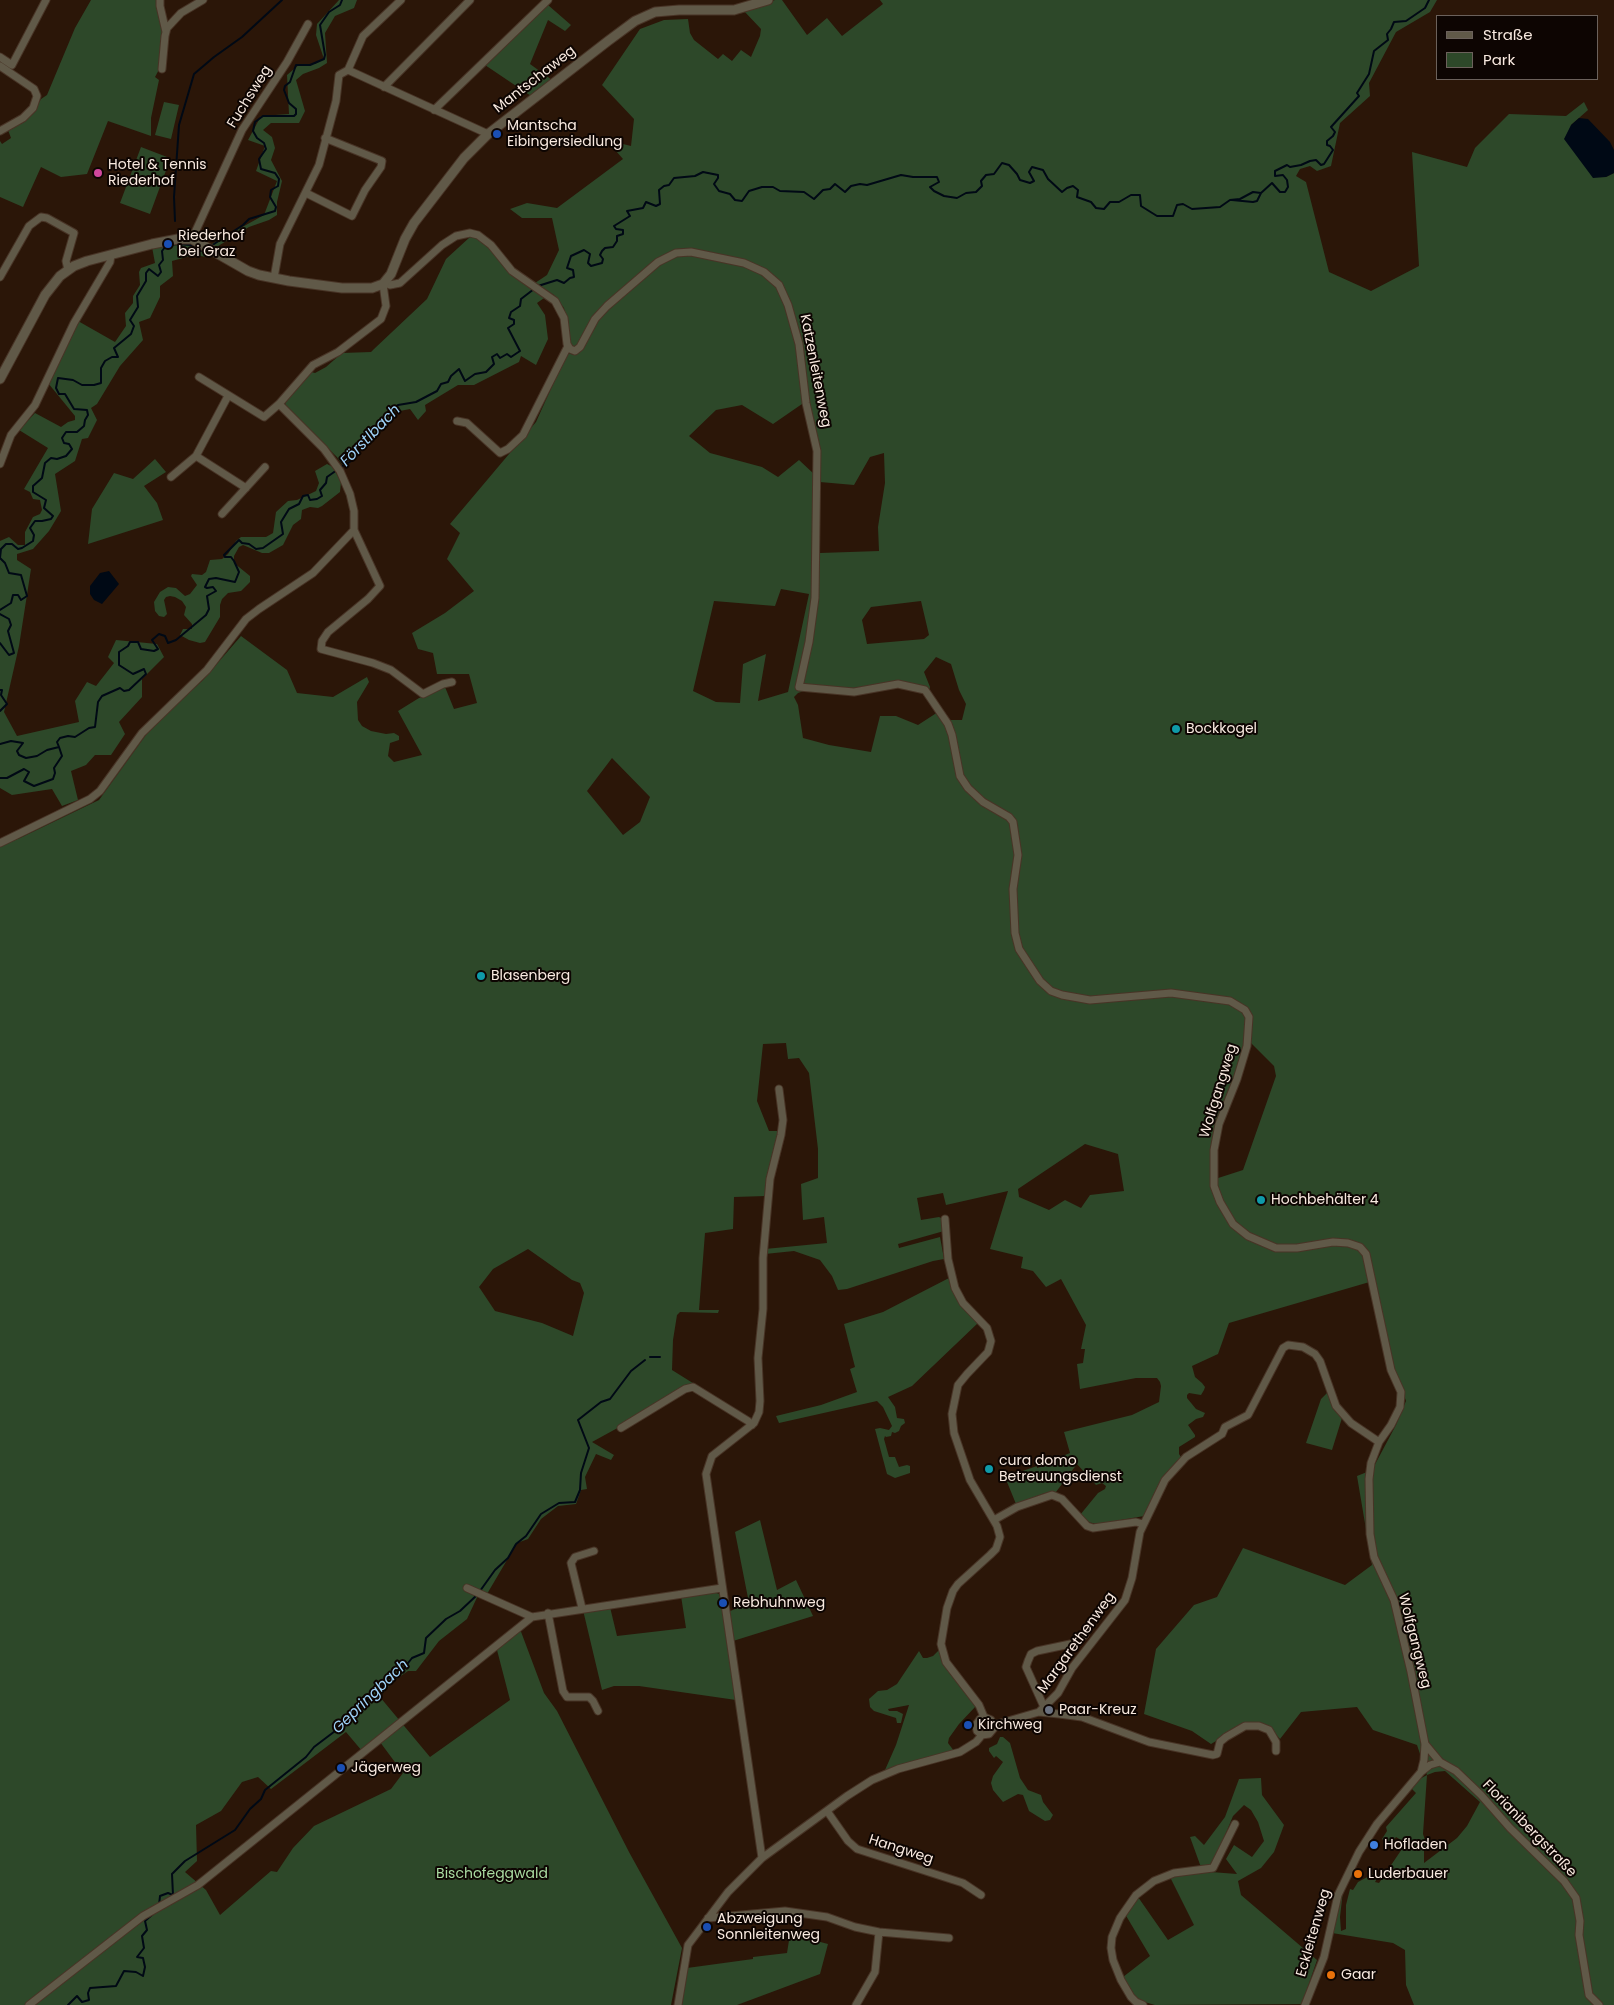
<!DOCTYPE html>
<html>
<head>
<meta charset="utf-8">
<style>
	body { margin:0 }
	#map { position:relative; width:1614px; height:2005px; overflow:hidden; background:#2b1608; font-family:Poppins,sans-serif }
	canvas { display:block }
	.legend { position:absolute; left:1436px; top:15px; width:162px; height:65px; box-sizing:border-box; background:#0d0502; border:1px solid #6b615b; margin:0; padding:6px 9px; list-style:none; font-size:15px; color:#f9eae0 }
	.legend li { display:flex; align-items:center; gap:10px; height:25px }
	.legend b { width:25px; border:1px solid #6b615b }
</style>
</head>
<body>
<div id="map">
<canvas width="1614" height="2005"></canvas>
<ul class="legend">
<li><b style="height:6px;background:#605948"></b>Straße</li>
<li><b style="height:14px;background:#2d4829"></b>Park</li>
</ul>
</div>
<script>
const context = document.querySelector('canvas').getContext('2d');
context.lineJoin = 'round';
function fillPath(path, color) { context.fillStyle = color; context.fill(path, 'evenodd'); }
const shape = rows => new Path2D(rows.map(r => 'M' + r).join(''));
function stroke(path, color, width, dash) { context.strokeStyle = color; context.lineWidth = width; context.lineCap = dash ? 'butt' : 'round'; context.setLineDash(dash || []); context.stroke(path); }
function write(font, color, halo, rows, align = 'center') {
  context.font = font + ' Poppins,sans-serif'; context.lineWidth = 4; context.setLineDash([]); context.textBaseline = 'middle'; context.strokeStyle = halo; context.fillStyle = color; for (const [text, x, y, turn = 0] of rows) {
    context.save(); context.translate(x, y); context.rotate((+turn || 0) * Math.PI / 180); context.textAlign = isNaN(turn) ? turn : align; if (halo) context.strokeText(text, 0, 0); context.fillText(text, 0, 0); context.restore();
  }
}
fillPath(shape([
	[91,0,159,0,162,29,162,64,155,77,159,80,151,118,151,136,108,121,87,174,61,177,41,167,23,207,0,197,0,141,2,144,11,138,8,130,24,122,32,114,41,99,47,95,75,28],
	[339,0,357,0,354,8,335,16,325,33,327,63,319,68,303,74,296,80,305,111,299,123,271,123,263,130,272,137,275,148,271,160,282,181,277,202,277,215,269,220,249,227,215,248,210,245,264,215,277,181,256,171,265,146,248,140,261,116,289,114,287,75,300,64,315,64,324,59,316,35,317,24],
	[775,0,782,0,807,35,827,18,842,36,883,4,880,0,1437,0,1430,12,1396,32,1369,83,1370,96,1340,123,1331,166,1317,171,1310,166,1300,169,1296,176,1306,182,1329,272,1371,291,1419,266,1412,152,1467,167,1475,148,1509,114,1566,116,1584,102,1588,110,1571,125,1606,177,1614,173,1614,2005,1414,2005,1406,1985,1405,1950,1393,1943,1332,1933,1343,1891,1340,1917,1341,1931,1346,1929,1346,1905,1350,1889,1353,1890,1358,1882,1373,1874,1378,1877,1375,1882,1379,1883,1406,1843,1396,1837,1390,1845,1382,1839,1387,1831,1386,1827,1416,1793,1411,1788,1418,1780,1427,1775,1417,1745,1373,1730,1357,1707,1301,1712,1280,1739,1269,1726,1246,1723,1211,1744,1192,1731,1144,1714,1156,1649,1194,1605,1217,1597,1243,1548,1345,1585,1372,1565,1357,1476,1372,1470,1396,1425,1406,1401,1395,1370,1373,1281,1229,1323,1218,1354,1192,1366,1195,1377,1202,1383,1205,1387,1204,1390,1201,1395,1189,1393,1187,1395,1187,1398,1196,1409,1205,1413,1203,1417,1196,1419,1188,1425,1195,1435,1195,1437,1179,1447,1179,1454,1183,1460,1169,1474,1144,1516,1098,1524,1087,1522,1080,1515,1098,1493,1105,1489,1106,1486,1102,1483,1096,1485,1077,1464,1056,1492,1045,1493,1016,1504,1005,1477,1037,1466,1037,1468,1050,1464,1050,1461,1070,1453,1064,1432,1132,1415,1159,1402,1161,1386,1160,1382,1157,1378,1136,1378,1080,1389,1077,1364,1083,1363,1085,1349,1081,1349,1086,1325,1061,1279,1046,1287,1033,1271,1021,1268,1023,1257,990,1249,1008,1191,946,1205,943,1193,917,1198,921,1220,939,1217,943,1219,944,1231,898,1244,899,1248,940,1237,944,1259,933,1261,847,1289,838,1290,832,1276,820,1260,794,1251,765,1254,765,1249,827,1243,824,1217,803,1220,801,1184,818,1178,818,1149,809,1073,799,1058,788,1059,786,1043,763,1044,757,1101,769,1131,781,1131,766,1196,734,1197,733,1229,705,1233,699,1310,719,1310,718,1313,680,1312,677,1315,673,1340,672,1370,696,1385,592,1442,614,1455,611,1460,596,1454,585,1477,587,1489,581,1490,576,1504,558,1506,541,1519,528,1539,517,1543,487,1594,480,1591,467,1619,439,1641,416,1671,408,1671,392,1682,380,1697,430,1757,510,1700,497,1650,520,1629,544,1693,557,1711,629,1852,682,1948,671,2005,0,2005,0,845,20,838,99,800,153,725,202,681,241,636,287,670,297,693,333,697,367,677,369,682,357,702,358,720,362,726,371,731,386,734,394,733,399,736,399,740,390,743,388,756,394,762,422,755,398,711,419,698,445,687,454,709,477,703,469,674,437,674,433,653,418,649,412,633,445,613,474,591,447,559,460,533,450,524,536,422,567,353,575,355,595,327,579,345,575,347,571,345,564,308,554,295,535,283,547,275,559,250,552,218,522,218,510,209,527,203,557,208,623,159,616,151,623,144,631,146,634,119,602,85,640,29,664,20,688,19,690,33,694,40,718,59,723,54,732,61,741,50,751,57,760,36,761,29,744,11],
	[802,404,807,417,816,456,814,474,799,460,778,477,762,467,710,453,689,436,716,410,742,405,773,424],
	[884,453,885,483,878,527,879,551,820,553,820,482,854,485,870,457],
	[781,589,809,594,788,692,758,701,766,654,743,664,740,703,716,702,693,691,714,601,775,606],
	[921,601,929,635,924,639,867,644,862,620,871,607],
	[936,657,951,664,959,690,966,704,962,720,948,720,929,692,930,687,924,672],
	[895,687,920,691,929,699,938,712,918,725,896,716,880,716,871,752,829,745,803,738,798,705,794,697,798,693,804,691,860,694],
	[612,758,650,797,640,822,623,835,587,791],
	[1248,1018,1252,1021,1250,1042,1274,1066,1276,1076,1243,1170,1212,1180,1221,1111,1241,1061],
	[1085,1144,1118,1154,1124,1191,1090,1195,1081,1208,1065,1200,1049,1210,1019,1197,1018,1189],
	[528,1249,572,1280,580,1283,584,1293,573,1336,542,1323,495,1311,479,1287,493,1269],
	[346,1732,362,1751,377,1738,403,1773,391,1789,314,1826,293,1848,277,1872,271,1871,220,1915,206,1890,185,1872,197,1861,196,1825,221,1811,242,1782,258,1777,271,1789],
	[1445,1771,1480,1802,1467,1826,1457,1838,1424,1863,1424,1849,1428,1845,1428,1841,1425,1840,1423,1834,1427,1775,1435,1772],
	[545,5,548,5,571,25,565,31,548,20,530,64,552,80,531,96,485,65],
	[164,102,179,105,171,139,155,135],
	[141,147,167,157,168,165,150,214,120,203],
	[467,235,483,240,498,259,547,296,537,303,545,315,548,339,536,365,521,356,519,362,474,385,458,385,425,405,426,411,418,420,410,409,395,412,378,435,343,466,337,457,287,408,285,404,287,400,311,372,315,373,326,367,342,353,371,352,374,349,427,299,446,259,470,237],
	[191,242,210,253,207,257,194,255,172,261,173,276,160,286,160,297,150,318,139,322,143,340,120,366,97,404,91,408,97,420,88,438,82,439,75,461,55,474,61,511,49,531,33,549,17,554,17,560,31,569,19,646,4,712,17,736,79,722,75,701,87,682,96,686,114,663,108,657,116,640,157,644,164,657,142,679,142,697,119,722,125,734,111,755,95,755,86,765,71,771,78,800,62,806,52,789,12,795,0,788,0,541,9,537,18,545,25,545,25,532,33,517,40,514,42,510,40,500,33,499,30,492,24,489,48,448,19,430,35,413,61,427,68,422,75,420,75,416,48,383,78,321,115,342,126,326,125,313,133,303,133,296,140,285,139,272,141,268,155,263,152,247],
	[155,459,166,472,144,486,157,503,163,520,88,544,92,509,114,473,133,479],
	[327,464,333,467,341,482,340,492,322,506,318,508,310,507,302,510,301,519,293,525,283,545,269,553,262,553,243,545,239,547,234,556,234,563,250,576,250,582,241,591,228,593,222,599,220,605,220,617,205,642,200,643,189,640,180,635,183,629,192,629,192,624,184,615,186,607,182,601,175,597,170,596,166,597,164,600,167,614,164,617,159,616,155,611,154,602,160,592,168,587,176,588,185,596,190,594,197,585,191,576,192,574,202,575,206,572,210,560,222,559,228,554,236,541,241,537,266,537,273,533,276,512,288,501,297,500,316,491,319,483,315,471],
	[949,1278,952,1289,978,1323,912,1386,888,1397,895,1407,897,1418,904,1419,905,1423,901,1426,899,1431,895,1433,892,1432,891,1436,886,1437,885,1436,884,1439,889,1457,895,1457,899,1467,907,1465,910,1466,910,1473,895,1478,887,1474,875,1429,880,1428,889,1430,892,1426,883,1407,877,1401,779,1423,776,1416,821,1405,857,1392,850,1369,855,1367,844,1324,883,1312],
	[1327,1393,1342,1418,1332,1450,1306,1443,1321,1399],
	[760,1520,777,1590,796,1580,813,1616,733,1641,728,1612,749,1603,735,1532],
	[714,1592,719,1594,721,1598,736,1700,639,1686,614,1686,602,1690,583,1610,610,1607,617,1636,686,1628,681,1596],
	[939,1650,948,1671,976,1706,959,1724,949,1738,948,1743,954,1751,885,1770,896,1745,909,1705,888,1709,889,1711,897,1711,903,1714,901,1723,897,1723,896,1718,874,1711,870,1707,869,1699,878,1691,887,1690,897,1684,919,1651,923,1658,927,1658,933,1656],
	[1000,1737,1003,1737,1010,1743,1020,1778,1028,1790,1041,1795,1043,1802,1053,1815,1050,1820,1045,1821,1029,1811,1023,1795,1018,1794,1003,1802,993,1790,991,1783,993,1776,1003,1762,996,1756,994,1758,989,1751,989,1748,997,1744],
	[1261,1778,1262,1795,1284,1825,1274,1852,1261,1868,1238,1881,1241,1895,1317,1960,1302,2004,1155,2005,1141,2001,1136,1998,1123,1977,1150,1956,1125,1914,1138,1897,1168,1940,1194,1925,1170,1877,1211,1872,1237,1874,1226,1859,1234,1845,1252,1857,1264,1841,1258,1822,1251,1810,1244,1805,1233,1816,1213,1864,1202,1870,1190,1837,1195,1836,1204,1845,1225,1817,1239,1779],
	[790,1934,828,1944,820,1974,737,2005,681,2005,687,1968,753,1959,753,1957,787,1953]
]), '#2d4829');
fillPath(shape([
	[1579,118,1588,119,1610,142,1614,150,1614,173,1606,177,1593,178,1564,139,1571,125],
	[109,571,119,584,102,604,94,600,90,594,90,586,100,573]
]), '#000915');
stroke(shape([
	[1232,200,1253,202,1257,201,1261,193],
	[175,221,174,197,179,125,194,74,214,57,242,37,282,0],
	[211,246,243,225,249,219,275,211,276,207,270,197,271,190,278,186,279,179,275,173,261,169,259,159,266,149,264,143,257,138,253,131,255,122,263,116,294,116,296,114,296,109,289,103,284,90,285,86,290,82,296,65,310,65,324,59,325,55,320,25,329,12,340,5,342,0],
	[538,286,557,280,564,283,570,278,574,277,573,270,567,268,571,256,584,250,590,254,588,263,591,266,602,263,603,259,600,255,602,251,605,248,613,247,617,241,617,236,623,234,623,230,616,229,614,226,630,216,627,211,643,208,646,202,656,206,660,204,659,190,664,186,669,185,674,178,695,176,703,172,718,175,718,178,714,184,719,191,730,194,735,200,742,201,749,191,762,187,773,187,780,191,804,192,814,199,823,190,830,189,835,184,845,192,851,186,860,184,867,185,901,175,913,177,937,177,939,182,930,187,934,191,944,196,957,198,966,193,976,192,982,186,981,181,986,175,994,174,1002,163,1009,165,1017,174,1020,180,1030,183,1034,181,1029,172,1032,167,1043,170,1048,179,1062,192,1067,188,1073,186,1078,190,1077,197,1091,202,1096,208,1104,209,1110,202,1119,202,1131,195,1140,195,1141,206,1157,216,1173,216,1177,205,1183,204,1192,209,1220,207,1230,200,1240,199,1253,192,1261,193,1272,183,1280,192,1285,192,1288,187,1287,180,1283,175,1275,176,1275,171,1287,165,1290,167,1301,165,1310,161,1316,160,1321,165,1324,164,1333,150,1330,146,1327,145,1327,141,1333,136,1335,132,1331,127,1359,96,1357,93,1369,74,1374,51,1388,40,1387,34,1391,29,1394,22,1406,21,1425,8,1429,0],
	[341,467,353,460,357,454,358,449,374,437,382,425,391,420,390,412,398,405,416,402,437,391,441,384,448,382,451,376,459,369,465,381,475,374,486,372,494,364,492,357,497,354,500,358,507,354,511,357,520,351,508,328,514,324,514,320,509,318,511,312,520,306,521,299,534,289],
	[0,610,11,603,13,595,18,595,21,600,27,596,21,575,9,573,5,563,0,558,1,549,6,544,12,544,18,549,22,548,33,541,34,535,30,528,35,521,42,521,51,519,53,516,44,508,46,500,33,492,33,486,42,478,45,463,51,458,57,459,66,456,72,449,69,444,64,443,62,438,66,432,77,432,84,426,85,420,88,415,87,410,74,409,65,394,59,394,56,388,58,378,73,380,82,385,94,385,101,383,101,368,105,361,112,357,118,357,114,348,131,334,134,326,130,320,138,307,137,296,146,281,146,273,149,269,158,276,161,272,159,265,163,260,162,251,166,246,177,244,191,245,200,251,205,249],
	[0,614,9,619,11,625,8,631,14,653,9,655,0,643],
	[0,690,2,690,1,695,7,704,0,711],
	[0,744,11,741,23,743,17,751,19,755,26,758,37,756,47,750,59,747,62,756,54,768,55,773,53,779,34,786,24,781,29,772,24,769,7,778,0,778],
	[59,747,57,742,60,738,68,736,75,737,89,728,95,727,98,702,102,696,120,688,124,691,129,690,146,674,144,669,133,674,119,665,119,652,128,646,130,642,138,642,141,649,154,651,158,649,152,640,159,634,165,636,168,643,176,640,206,615,209,609,207,596,216,591,213,587,207,588,205,587,209,579,216,578,235,582,239,572,234,561,231,557,225,557,224,555,239,540,242,543,249,544,256,549,263,548,283,534,281,522,289,509,299,504,303,496,308,495,310,500,317,499,322,496,320,490,326,483,327,477,337,470],
	[650,1357,660,1357],
	[480,1591,495,1570,508,1558,516,1544,526,1536,541,1514,559,1503,575,1502,580,1490,581,1473,589,1448,578,1420,601,1402,610,1399,631,1371,645,1360],
	[159,1905,160,1896,168,1893,173,1895,172,1874,185,1861,235,1830,250,1809,261,1799,265,1790,306,1757,314,1747,347,1722,364,1702,376,1695,387,1679,401,1672,412,1658,424,1653,426,1638,446,1619,460,1611,477,1595],
	[68,2005,77,1996,82,2002,89,2000,88,1993,90,1988,116,1986,124,1971,136,1972,143,1976,145,1967,143,1958,137,1957,144,1948,142,1936,147,1930,145,1921,153,1914]
]), '#000915', 2);
const minor = shape([
	[160,0,160,6,166,32],
	[0,57,12,65,46,0],
	[0,66,34,89,37,96,33,108,23,118,0,131],
	[162,69,165,36,167,28,181,13,203,0],
	[348,70,363,36,401,0],
	[384,87,470,0],
	[434,110,548,0],
	[306,193,352,216,365,190,381,167,382,161,325,138],
	[192,239,242,130,287,62,308,24],
	[0,277,29,226,41,217,47,218,74,233,66,261,68,270],
	[274,278,280,244,319,165,336,101,339,75,348,70,488,134],
	[385,283,390,285,400,283,442,245,456,236,470,233,478,235,491,245,512,271,555,301,564,318,567,344,570,349,575,351,580,347,595,319,607,306,658,262,676,253,691,252,744,263,764,272,779,285,788,305,799,344,806,403,817,451,815,598,809,642,799,687,854,692,898,684,925,690,948,724,952,735,960,776,968,788,983,802,1009,817,1013,822,1018,855,1013,889,1015,933,1019,949,1040,981,1051,991,1062,995,1090,1000,1171,993,1230,1001,1245,1010,1249,1017,1247,1046,1237,1079,1219,1124,1214,1150,1214,1186,1220,1202,1233,1224,1248,1236,1276,1248,1297,1248,1333,1242,1348,1243,1360,1247,1366,1254,1391,1370,1401,1392,1400,1407,1391,1425,1379,1442,1371,1463,1369,1479,1370,1534,1374,1557,1394,1600,1411,1672,1425,1744,1424,1760,1421,1772],
	[199,377,264,417,279,404,313,365,338,352,381,319,386,306,383,284],
	[457,421,467,423,500,453,508,449,523,435,568,346],
	[196,456,228,396],
	[0,464,11,435,35,405,74,323,110,262,111,255],
	[171,477,196,456,246,488],
	[222,514,265,467],
	[354,530,380,586,368,599,328,632,322,641,321,649,373,663,391,670,423,694,443,684,452,682],
	[0,843,90,799,100,791,142,733,207,670,246,619,259,609,313,573,354,530,354,511,350,494,340,471,324,449,279,404],
	[945,1219,948,1259,955,1288,963,1303,987,1328,991,1341,988,1352,967,1374,958,1385,952,1414,954,1433,970,1480,997,1526,1000,1537,996,1549,990,1555,958,1584,953,1591,947,1608,941,1644,946,1662,979,1705,984,1717],
	[621,1428,685,1389,693,1387,748,1421,752,1425],
	[994,1520,1017,1507,1052,1495,1062,1499,1087,1526,1093,1528,1136,1522,1143,1524],
	[467,1588,532,1617],
	[582,1608,571,1563,575,1557,594,1551],
	[548,1613,563,1691,567,1697,589,1697,593,1701,598,1711],
	[1044,1707,1026,1667,1028,1661,1031,1654,1037,1651,1075,1643,1085,1635],
	[1039,1712,1058,1693,1072,1668,1125,1600,1132,1578,1140,1532,1165,1480,1186,1457,1222,1434,1225,1427,1248,1415,1283,1348,1288,1345,1303,1347,1315,1354,1320,1361,1336,1406,1351,1423,1379,1442],
	[994,1725,1039,1712,1059,1714,1082,1717,1149,1742,1213,1755,1217,1754,1220,1742,1226,1737,1245,1726,1259,1726,1269,1730,1276,1742,1276,1751],
	[982,1735,989,1734,994,1728,991,1720,984,1717],
	[982,1735,977,1731,976,1725,980,1719,984,1717],
	[1425,1744,1440,1762,1456,1771,1481,1795,1510,1828,1564,1881,1576,1898,1580,1921,1579,1935,1589,1995,1599,2005],
	[827,1811,848,1841,857,1849,963,1883,981,1895],
	[762,1858,706,1474,712,1456,754,1423,759,1412,760,1401,758,1358,763,1309,763,1258,770,1179,781,1135,783,1120,779,1089],
	[708,1918,785,1911,827,1917,855,1927,879,1932,949,1938],
	[29,2005,143,1916,198,1885,532,1617,722,1588],
	[678,2005,688,1945,728,1892,762,1858,847,1796,872,1780,898,1769,960,1752,976,1742,982,1735],
	[856,2005,875,1972,879,1932],
	[1143,2005,1136,2002,1131,1997,1121,1980,1113,1960,1111,1948,1112,1937,1120,1918,1136,1895,1154,1881,1174,1873,1213,1868,1235,1824],
	[1305,2005,1324,1957,1338,1895,1359,1852,1377,1824,1421,1772,1430,1765,1440,1762]
]);
const tertiary = shape([
	[0,379,45,295,60,276,74,266,87,261,152,244,178,239,192,239,248,271,259,275,289,281,342,288,372,288,383,284,391,274,405,239,414,223,464,158,488,134,608,41,635,21,655,12,679,10,734,10,768,0]
]);
stroke(minor, '#483426', 9);
stroke(tertiary, '#483426', 11);
stroke(minor, '#605948', 7);
stroke(tertiary, '#605948', 9);
for (const [x, y, r, color] of [
	[497,134,5,"#1a4fb4"],
	[98,173,5,"#d1479c"],
	[168,244,5,"#1a4fb4"],
	[1176,729,5,"#0f9aa8"],
	[481,976,5,"#0f9aa8"],
	[1261,1200,5,"#0f9aa8"],
	[989,1469,5,"#0f9aa8"],
	[723,1603,5,"#1a4fb4"],
	[1049,1710,5,"#6b7280"],
	[968,1725,5,"#1a4fb4"],
	[341,1768,5,"#1a4fb4"],
	[1374,1845,5,"#3f7fe0"],
	[1358,1874,5,"#e8710a"],
	[707,1927,5,"#1a4fb4"],
	[1331,1975,5,"#e8710a"]
]) { const dot = new Path2D(); dot.arc(x, y, r, 0, 2 * Math.PI); context.fillStyle = color; context.fill(dot); stroke(dot, '#0d0502', 2); }
write('14px', '#f9eae0', '#0d0502', [
	["Mantschaweg",535,80,-38],
	["Fuchsweg",250,97,-58],
	["Katzenleitenweg",815,371,79],
	["Wolfgangweg",1219,1091,-73],
	["Wolfgangweg",1414,1641,76],
	["Margarethenweg",1077,1643,-54],
	["Florianibergstraße",1529,1829,46],
	["Hangweg",901,1850,18],
	["Eckleitenweg",1314,1933,-74]
]);
write('14px', '#f9eae0', '#0d0502', [
	["Mantscha",507,126],
	["Eibingersiedlung",507,142],
	["Hotel & Tennis",108,165],
	["Riederhof",108,181],
	["Riederhof",178,236],
	["bei Graz",178,252],
	["Bockkogel",1186,729],
	["Blasenberg",491,976],
	["Hochbehälter 4",1271,1200],
	["cura domo",999,1461],
	["Betreuungsdienst",999,1477],
	["Rebhuhnweg",733,1603],
	["Paar-Kreuz",1059,1710],
	["Kirchweg",978,1725],
	["Jägerweg",351,1768],
	["Hofladen",1384,1845],
	["Luderbauer",1368,1874],
	["Abzweigung",717,1919],
	["Sonnleitenweg",717,1935],
	["Gaar",1341,1975]
], 'left');
write('14px', '#a9dba1', '#0d0502', [
	["Bischofeggwald",492,1874]
]);
write('italic 15px', '#9ed2f7', '#0d0502', [
	["Förstlbach",371,436,-46],
	["Gepringbach",371,1697,-44]
]);
</script>
</body>
</html>
